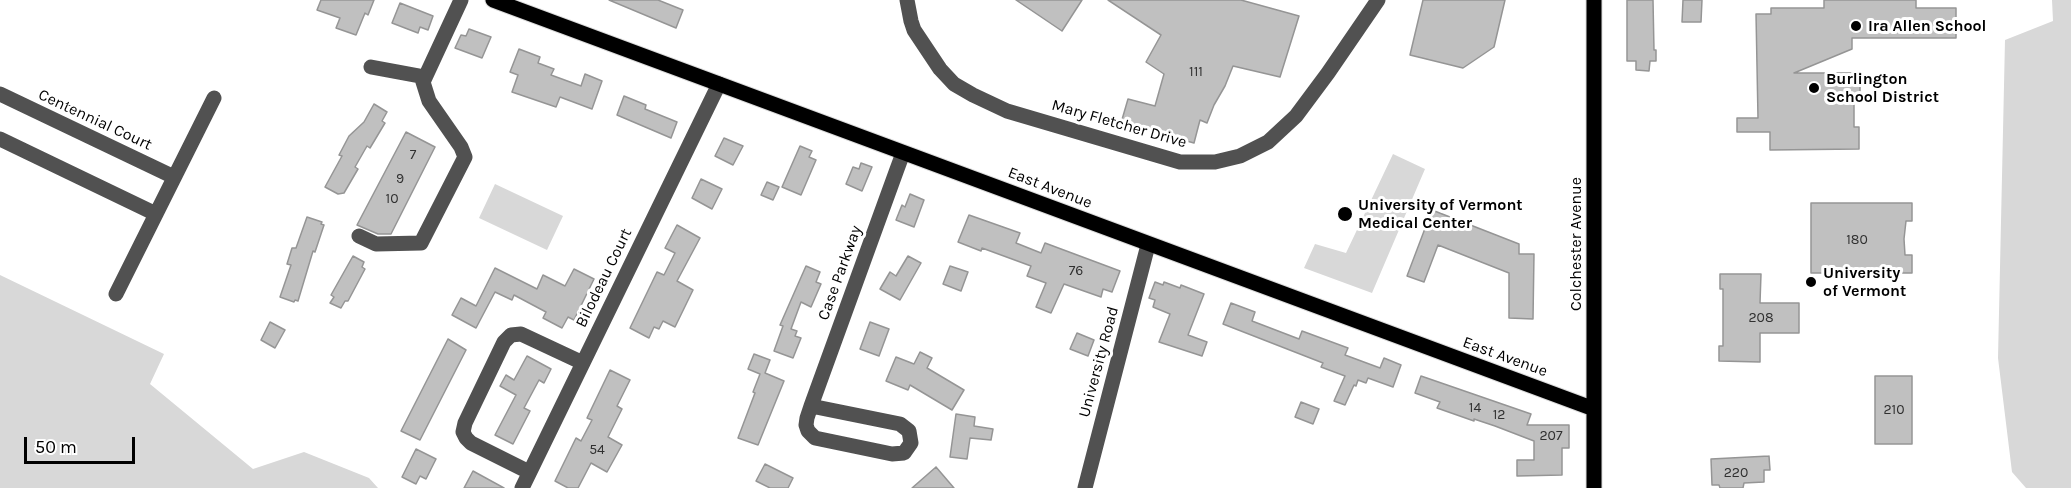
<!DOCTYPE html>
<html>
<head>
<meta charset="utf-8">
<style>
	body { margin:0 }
	#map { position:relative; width:2071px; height:488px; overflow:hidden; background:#fff; font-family:Karla,sans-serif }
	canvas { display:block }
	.scale { position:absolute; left:24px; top:437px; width:111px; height:27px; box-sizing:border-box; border:3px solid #000; border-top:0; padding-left:8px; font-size:18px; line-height:21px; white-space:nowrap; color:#000; -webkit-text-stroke:4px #fff; paint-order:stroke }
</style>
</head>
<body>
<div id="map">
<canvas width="2071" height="488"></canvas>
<div class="scale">50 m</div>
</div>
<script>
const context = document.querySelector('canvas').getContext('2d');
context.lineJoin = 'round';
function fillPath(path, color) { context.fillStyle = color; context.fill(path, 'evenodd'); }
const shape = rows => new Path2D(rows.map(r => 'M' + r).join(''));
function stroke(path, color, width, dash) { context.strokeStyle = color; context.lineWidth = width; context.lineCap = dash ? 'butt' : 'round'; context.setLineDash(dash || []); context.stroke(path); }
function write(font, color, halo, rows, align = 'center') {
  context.font = font + ' Karla,sans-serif'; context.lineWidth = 6; context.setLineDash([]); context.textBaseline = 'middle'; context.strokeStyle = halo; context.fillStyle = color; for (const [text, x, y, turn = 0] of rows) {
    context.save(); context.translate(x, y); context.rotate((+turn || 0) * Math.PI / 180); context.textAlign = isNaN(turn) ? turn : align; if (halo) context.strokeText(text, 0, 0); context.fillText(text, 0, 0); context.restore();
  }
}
fillPath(shape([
	[2052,0,2071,0,2071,488,2026,488,2012,472,1998,358,2005,40,2053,21],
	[1393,154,1425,169,1372,293,1304,268,1315,244,1346,253],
	[495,184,563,216,547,250,479,218],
	[0,275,164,354,150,384,253,469,304,452,369,478,378,488,0,488]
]), '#d8d8d8');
const building = shape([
	[321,0,374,0,368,15,365,13,356,35,336,28,340,18,317,10,321,0],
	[609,0,658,0,683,10,676,28,609,0],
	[1016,0,1082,0,1062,31,1016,0],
	[1108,0,1241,0,1299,16,1280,77,1233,66,1225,86,1214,105,1207,123,1200,120,1194,143,1121,123,1128,99,1155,106,1164,74,1146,62,1161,35,1108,0],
	[1423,0,1505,0,1494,47,1463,68,1410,55,1423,0],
	[1627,0,1653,0,1654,50,1656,50,1656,61,1650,61,1649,71,1636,70,1636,61,1627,61,1627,0],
	[1683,0,1702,0,1701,22,1682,22,1683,0],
	[1824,0,1916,0,1916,8,1956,8,1956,38,1852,38,1852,49,1794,73,1860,73,1860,96,1854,96,1854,127,1859,127,1859,149,1770,150,1770,132,1737,132,1737,118,1758,118,1756,14,1771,14,1771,8,1824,8,1824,0],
	[400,3,433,16,428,30,420,27,418,33,392,23,400,3],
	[469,29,491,37,482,58,455,48,461,35,466,36,469,29],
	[519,49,540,57,538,63,554,69,551,75,581,86,585,74,602,81,592,109,560,97,556,107,512,92,518,75,510,72,519,49],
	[624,96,646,105,645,109,677,122,671,138,617,115,624,96],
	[374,104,387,112,382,121,385,123,370,148,367,146,355,167,358,169,344,193,338,194,325,187,342,156,339,155,349,136,364,122,374,104],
	[406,132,435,147,391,234,378,234,357,225,406,132],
	[724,138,743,146,733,165,715,156,724,138],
	[800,146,812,151,809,157,816,160,801,195,782,187,800,146],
	[861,163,872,167,862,191,846,184,853,167,859,169,861,163],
	[701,179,722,189,712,209,692,198,701,179],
	[767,182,779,187,773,200,761,195,767,182],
	[910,194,924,200,914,227,896,220,902,205,905,207,910,194],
	[1811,203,1912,203,1912,221,1906,221,1904,239,1905,255,1912,255,1912,273,1811,273,1811,203],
	[1432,210,1519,244,1519,254,1534,254,1533,319,1509,318,1509,273,1438,245,1424,282,1407,276,1432,210],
	[969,215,1020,233,1016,243,1041,253,1045,243,1120,271,1112,292,1103,289,1101,297,1064,284,1051,313,1036,307,1046,283,1027,276,1031,266,982,248,981,251,958,242,969,215],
	[307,217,322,222,321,224,324,225,315,252,313,251,298,301,295,300,294,302,280,297,291,265,287,264,292,248,296,248,307,217],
	[677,225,700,238,677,281,693,290,675,327,663,321,659,329,654,327,649,338,630,328,657,272,664,275,675,253,665,248,677,225],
	[353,256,364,262,362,267,365,269,348,301,345,301,341,308,330,303,334,297,331,295,353,256],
	[908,256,921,263,900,300,880,289,890,272,896,276,908,256],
	[806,266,820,272,816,282,821,284,811,307,801,302,791,329,797,331,795,336,801,338,793,358,774,351,783,326,780,325,806,266],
	[950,266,968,272,961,291,943,284,950,266],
	[495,268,537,289,543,275,565,286,574,269,594,279,574,320,568,317,562,328,543,318,546,312,514,295,512,300,495,292,476,328,452,315,461,298,476,306,495,268],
	[1720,274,1761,274,1760,303,1799,303,1799,333,1760,333,1760,362,1719,361,1719,346,1723,346,1723,289,1720,289,1720,274],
	[1155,282,1163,285,1164,282,1180,288,1181,285,1204,294,1188,335,1207,342,1202,356,1159,342,1170,314,1153,307,1155,300,1149,298,1155,282],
	[1231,303,1255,312,1252,321,1299,339,1302,331,1348,348,1345,355,1380,368,1384,358,1401,365,1393,387,1368,378,1366,383,1358,380,1356,386,1354,385,1345,405,1334,401,1345,376,1321,367,1323,363,1223,324,1231,303],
	[270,322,285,330,275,348,261,340,270,322],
	[870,322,889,329,879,356,860,349,870,322],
	[1077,333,1094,340,1088,356,1070,349,1077,333],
	[448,339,466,350,420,440,401,431,448,339],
	[920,352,932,358,927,368,964,390,952,410,910,385,908,390,886,381,896,357,914,364,920,352],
	[754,354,770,360,765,373,784,381,758,445,738,438,755,393,753,392,760,374,748,369,754,354],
	[527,356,551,369,544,383,539,380,524,408,530,411,513,444,495,435,516,395,500,386,506,375,514,380,527,356],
	[610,370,630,380,617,406,622,409,608,437,622,445,607,472,591,463,578,488,568,488,555,481,576,438,581,441,592,420,587,418,610,370],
	[1421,376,1531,414,1527,425,1569,425,1569,448,1562,448,1562,475,1517,476,1517,460,1534,460,1534,441,1495,426,1474,419,1474,421,1437,408,1440,402,1415,393,1421,376],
	[1875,376,1912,376,1912,444,1875,444,1875,376],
	[1301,402,1319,409,1313,424,1295,417,1301,402],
	[956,414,975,417,974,426,993,429,991,440,970,438,967,459,950,457,956,414],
	[416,449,436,459,426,479,420,476,416,484,402,477,416,449],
	[1769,456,1770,470,1764,470,1764,482,1744,483,1743,488,1720,488,1719,485,1712,485,1711,459,1769,456],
	[765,464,793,478,788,488,770,488,756,481,765,464],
	[936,467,954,488,912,488,936,467],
	[473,471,504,488,464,488,473,471]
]);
fillPath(building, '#c0c0c0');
stroke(building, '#959595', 1.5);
const major = shape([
	[493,0,1594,409],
	[1594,0,1594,488]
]);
stroke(major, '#dbdbdb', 17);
stroke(shape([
	[907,0,911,21,914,30,940,69,954,84,973,95,1007,111,1180,162,1215,162,1240,156,1268,142,1296,116,1328,73,1378,0],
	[371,67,425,77],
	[0,94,174,177],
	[0,139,156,214],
	[359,236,376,244,421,243,465,157,461,147,429,101,423,82,461,0],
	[116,294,214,98],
	[811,406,900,424,909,431,911,443,904,453,892,454,815,438,808,431,806,425,807,418,811,406,896,172,903,153],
	[529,472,471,443,466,438,463,432,465,423,504,342,511,335,521,334,583,363],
	[522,488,719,84],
	[1085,488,1148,245]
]), '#515151', 15);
stroke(major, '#000', 15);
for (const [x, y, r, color] of [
	[1856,26,6,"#000"],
	[1814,88,6,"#000"],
	[1345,214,8,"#000"],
	[1811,282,6,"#000"]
]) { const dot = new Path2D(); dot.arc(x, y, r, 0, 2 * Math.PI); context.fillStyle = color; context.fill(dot); stroke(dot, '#fff', 2); }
write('14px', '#303030', null, [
	["111",1196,72],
	["7",413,155],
	["9",400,179],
	["10",392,199],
	["180",1857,240],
	["76",1076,271],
	["208",1761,318],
	["14",1475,408],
	["210",1894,410],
	["12",1499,415],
	["207",1551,436],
	["54",597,450],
	["220",1736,473]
]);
write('bold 16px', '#000', '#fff', [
	["Ira Allen School",1868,26],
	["Burlington",1826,79],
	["School District",1826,97],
	["University of Vermont",1358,205],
	["Medical Center",1358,223],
	["University",1823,273],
	["of Vermont",1823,291]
], 'left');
write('16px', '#000', '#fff', [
	["Centennial Court",95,120,25],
	["Mary Fletcher Drive",1119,124,16],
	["East Avenue",1050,188,21],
	["Colchester Avenue",1576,244,-90],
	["Case Parkway",840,273,-70],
	["Bilodeau Court",604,278,-64],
	["East Avenue",1505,357,20],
	["University Road",1099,362,-75]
]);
</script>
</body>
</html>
